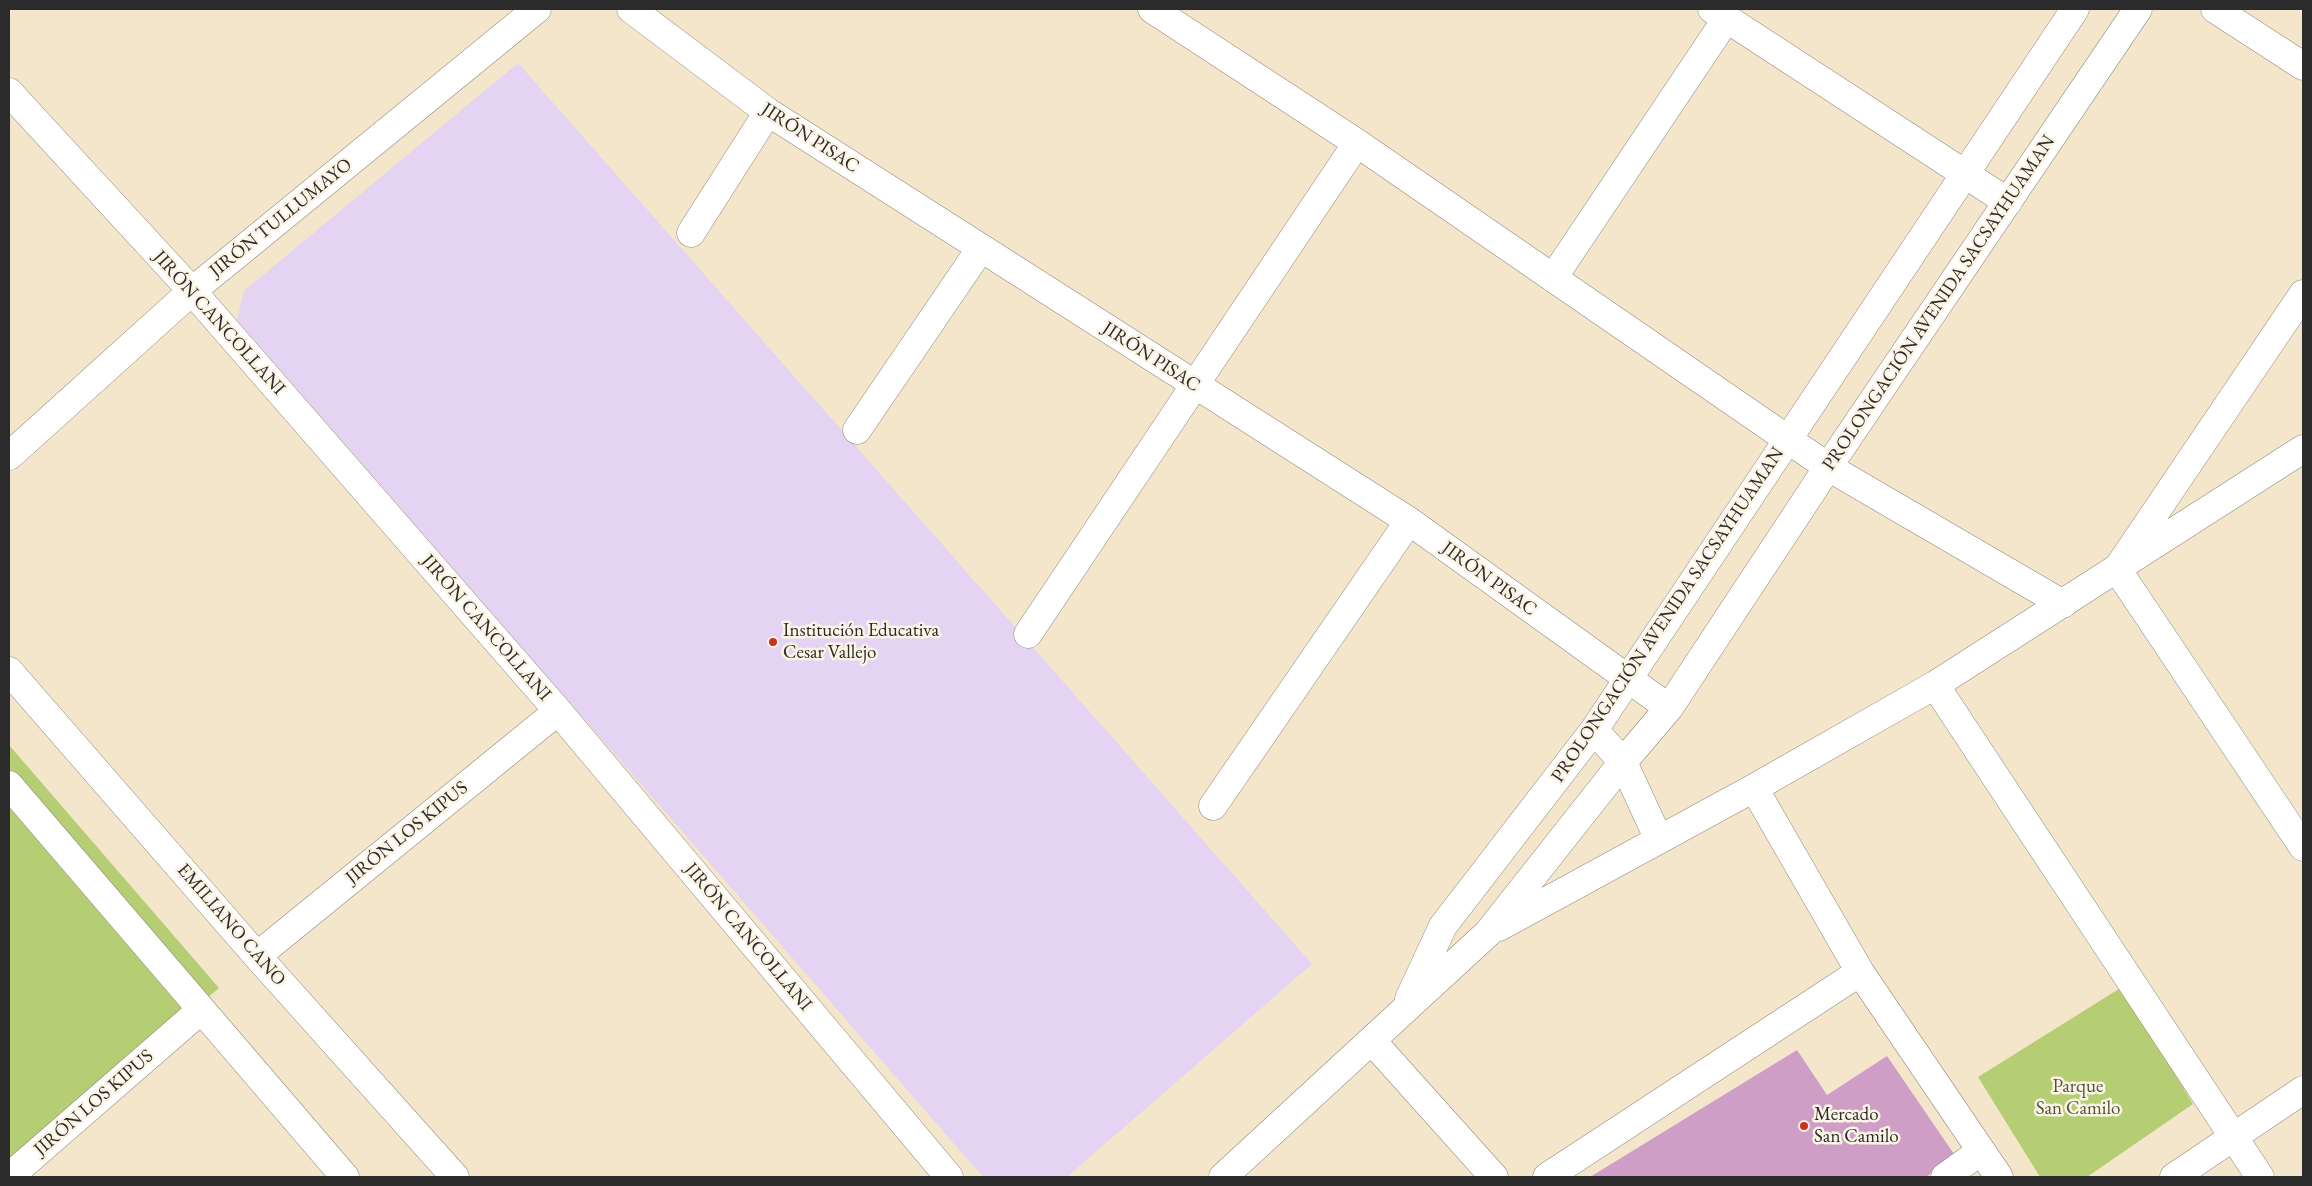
<!DOCTYPE html>
<html>
<head>
<meta charset="utf-8">
<style>
	body { margin:0 }
	#map { position:relative; width:2312px; height:1186px; overflow:hidden; background:#f4e6cb; font-family:"EB Garamond",serif }
	canvas { display:block }
	.frame { position:absolute; inset:0; border:10px solid #2b2b2b; pointer-events:none }
</style>
</head>
<body>
<div id="map">
<canvas width="2312" height="1186"></canvas>
<div class="frame"></div>
</div>
<script>
const context = document.querySelector('canvas').getContext('2d');
context.lineJoin = 'round';
function fillPath(path, color) { context.fillStyle = color; context.fill(path, 'evenodd'); }
const shape = rows => new Path2D(rows.map(r => 'M' + r).join(''));
function stroke(path, color, width, dash) { context.strokeStyle = color; context.lineWidth = width; context.lineCap = dash ? 'butt' : 'round'; context.setLineDash(dash || []); context.stroke(path); }
function write(font, color, halo, rows, align = 'center') {
  context.font = font + ' "EB Garamond",serif'; context.lineWidth = 5; context.setLineDash([]); context.textBaseline = 'middle'; context.strokeStyle = halo; context.fillStyle = color; for (const [text, x, y, turn = 0] of rows) {
    context.save(); context.translate(x, y); context.rotate((+turn || 0) * Math.PI / 180); context.textAlign = isNaN(turn) ? turn : align; if (halo) context.strokeText(text, 0, 0); context.fillText(text, 0, 0); context.restore();
  }
}
fillPath(shape([
	[518,63,1312,964,1067,1177,983,1177,237,320,244,291]
]), '#e4d3f2');
fillPath(shape([
	[9,745,219,988,9,1166],
	[2122,987,2193,1104,2087,1177,2040,1177,1978,1077]
]), '#b6ce73');
fillPath(shape([
	[1797,1050,1827,1095,1887,1056,1956,1157,1926,1177,1590,1177]
]), '#cf9ec6');
const minor = shape([
	[631,9,768,112,1409,521,1669,708],
	[1152,9,1357,143,1828,467,2063,604],
	[1712,9,2008,202],
	[2215,9,2303,66],
	[9,92,192,291,558,711,949,1177],
	[691,233,768,112],
	[1553,278,1727,18],
	[2303,294,2117,569,2303,847],
	[857,430,981,248],
	[9,456,192,291,537,9],
	[1028,634,1357,143],
	[9,671,257,956,455,1177],
	[1935,685,2260,1177],
	[1594,730,1623,762,1659,840],
	[9,785,345,1177],
	[1754,788,1860,972,1999,1177],
	[1213,806,1409,521],
	[1499,927,1754,788,1935,685,2303,449],
	[257,956,558,711],
	[1409,999,1443,926,1594,730,2075,9],
	[1372,1041,1494,1177],
	[9,1177,201,1010],
	[1223,1177,1488,933,1623,762,1669,708,1828,467,2138,9],
	[1547,1177,1860,972],
	[1945,1177,1981,1151],
	[2174,1177,2303,1090]
]);
stroke(minor, '#90887b', 29);
stroke(minor, '#fff', 28);
for (const [x, y, r, color] of [
	[773,642,5,"#c8321e"],
	[1804,1126,5,"#c8321e"]
]) { const dot = new Path2D(); dot.arc(x, y, r, 0, 2 * Math.PI); context.fillStyle = color; context.fill(dot); stroke(dot, '#fcf5e5', 2); }
write('19px', '#2b2b2b', '#fcf5e5', [
	["JIRÓN PISAC",810,138,33],
	["JIRÓN TULLUMAYO",281,218,-39],
	["PROLONGACIÓN AVENIDA SACSAYHUAMAN",1939,303,-56],
	["JIRÓN CANCOLLANI",219,323,48],
	["JIRÓN PISAC",1151,357,33],
	["JIRÓN PISAC",1489,579,36],
	["PROLONGACIÓN AVENIDA SACSAYHUAMAN",1668,615,-56],
	["JIRÓN CANCOLLANI",486,628,49],
	["JIRÓN LOS KIPUS",407,833,-39],
	["EMILIANO CANO",231,925,49],
	["JIRÓN CANCOLLANI",748,937,50],
	["JIRÓN LOS KIPUS",94,1103,-41]
]);
write('19px', '#2b2b2b', '#fcf5e5', [
	["Institución Educativa",783,631],
	["Cesar Vallejo",783,653],
	["Mercado",1814,1115],
	["San Camilo",1814,1137]
], 'left');
write('19px', '#4e543d', '#fcf5e5', [
	["Parque",2078,1087],
	["San Camilo",2078,1109]
]);
</script>
</body>
</html>
